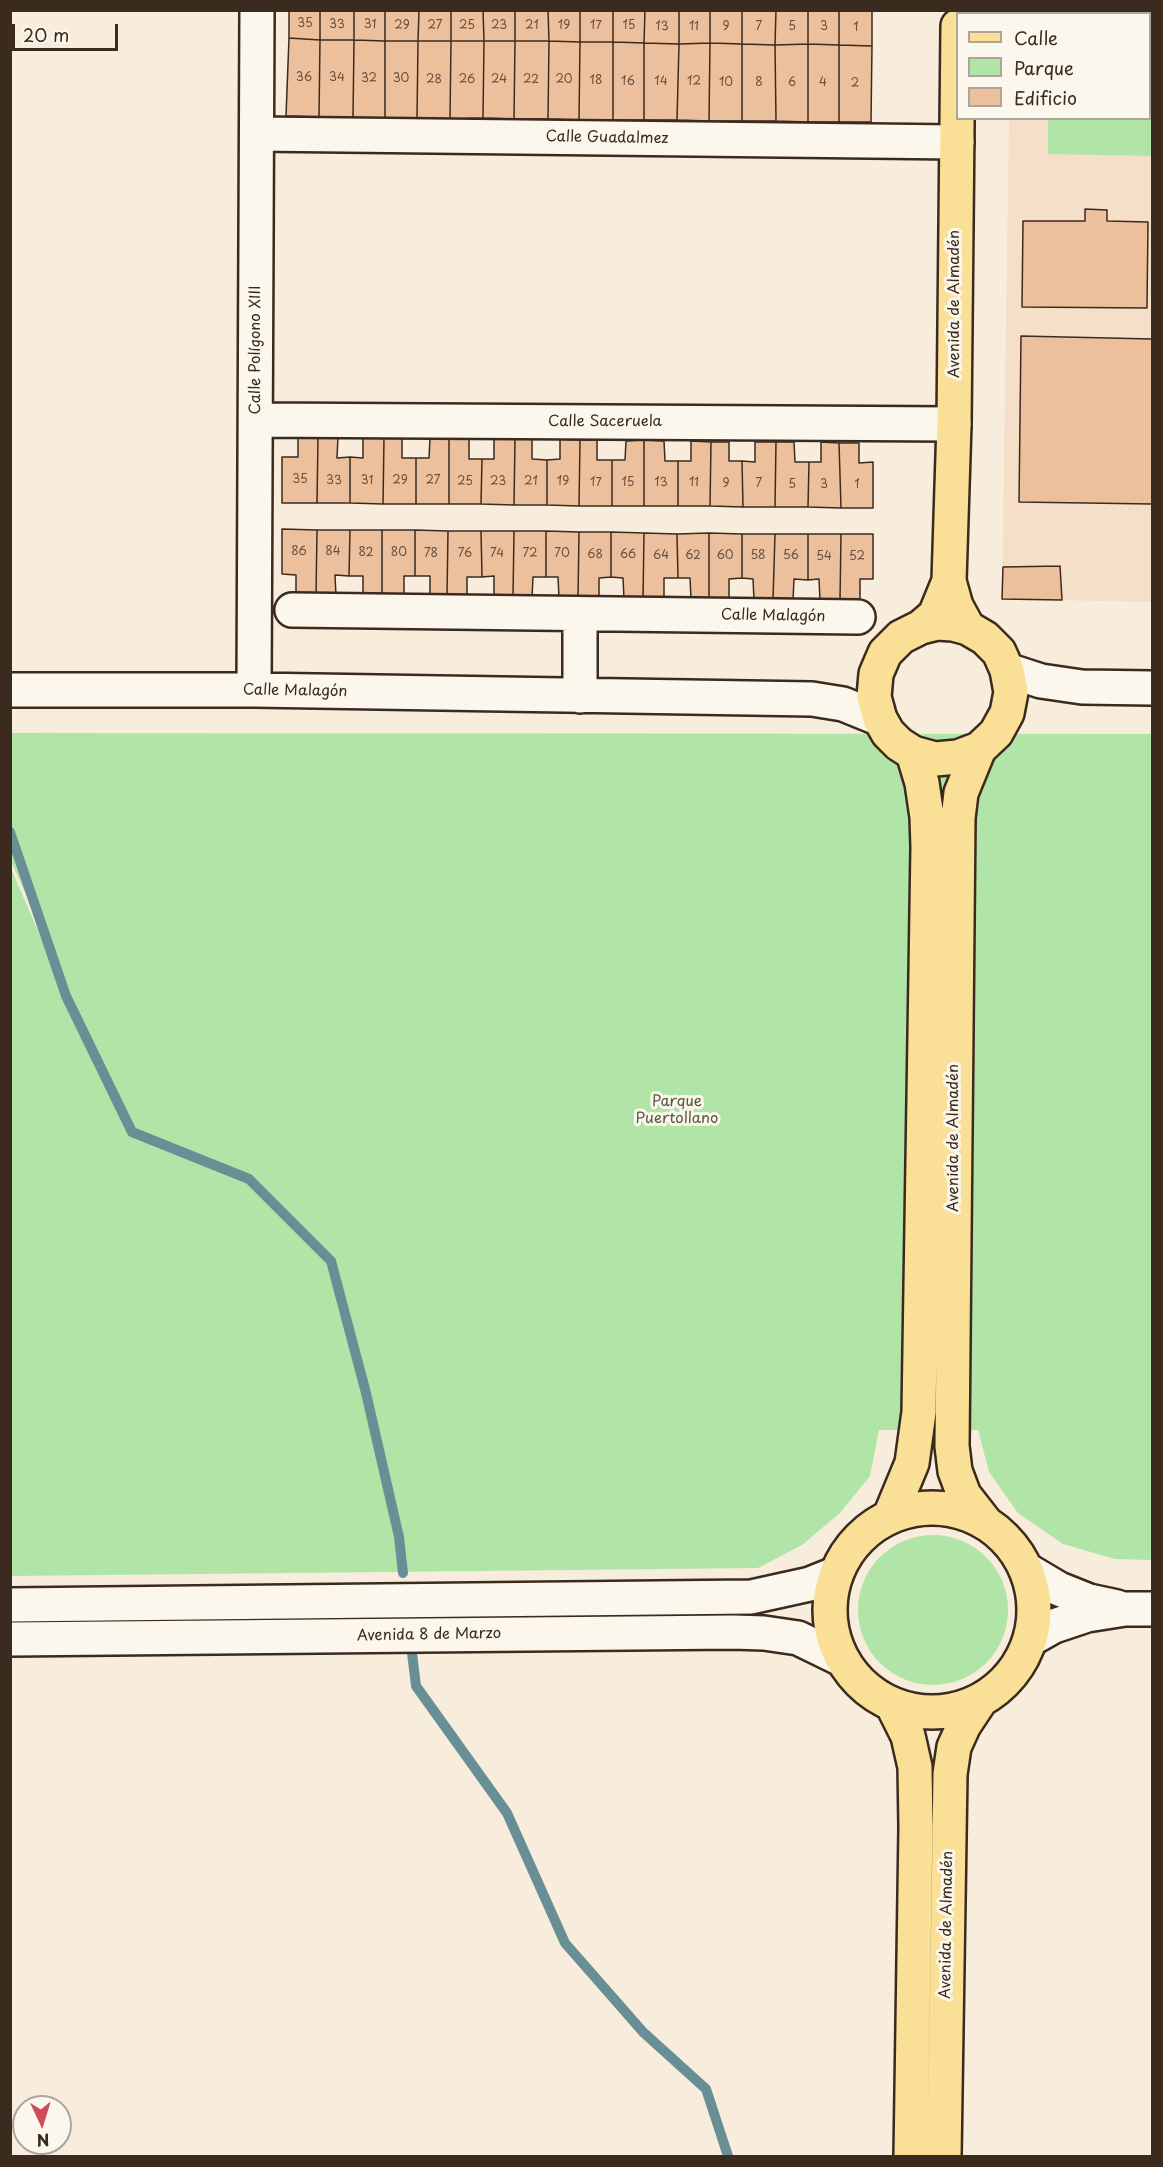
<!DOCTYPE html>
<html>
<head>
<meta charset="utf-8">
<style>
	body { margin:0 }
	#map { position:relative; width:1163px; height:2167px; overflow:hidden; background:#f8ecdc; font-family:"Playpen Sans",sans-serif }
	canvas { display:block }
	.frame { position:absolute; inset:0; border:12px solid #3b2a1e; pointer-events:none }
	.legend { position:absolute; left:956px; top:12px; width:195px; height:108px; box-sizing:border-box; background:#fbf7ec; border:2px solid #aea59a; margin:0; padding:8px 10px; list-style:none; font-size:18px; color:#3b2a1e }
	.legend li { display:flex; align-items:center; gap:12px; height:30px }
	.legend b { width:30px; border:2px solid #aea59a }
	.north { position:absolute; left:12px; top:2095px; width:60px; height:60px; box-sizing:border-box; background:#fbf7ec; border:2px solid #aea59a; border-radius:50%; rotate:176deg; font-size:16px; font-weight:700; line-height:24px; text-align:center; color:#3b2a1e }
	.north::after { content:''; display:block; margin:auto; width:21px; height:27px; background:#d1495b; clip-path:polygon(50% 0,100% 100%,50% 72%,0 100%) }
	.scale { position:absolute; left:12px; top:24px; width:106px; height:27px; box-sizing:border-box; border:3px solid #3b2a1e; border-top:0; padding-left:8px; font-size:18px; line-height:21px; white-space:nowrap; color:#3b2a1e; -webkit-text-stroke:4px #fbf7ec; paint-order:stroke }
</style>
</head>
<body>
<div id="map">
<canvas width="1163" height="2167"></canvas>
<div class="frame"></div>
<ul class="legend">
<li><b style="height:8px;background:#fadf96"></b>Calle</li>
<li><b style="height:16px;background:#b0e5a7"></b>Parque</li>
<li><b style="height:16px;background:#edc09d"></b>Edificio</li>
</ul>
<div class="north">N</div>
<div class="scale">20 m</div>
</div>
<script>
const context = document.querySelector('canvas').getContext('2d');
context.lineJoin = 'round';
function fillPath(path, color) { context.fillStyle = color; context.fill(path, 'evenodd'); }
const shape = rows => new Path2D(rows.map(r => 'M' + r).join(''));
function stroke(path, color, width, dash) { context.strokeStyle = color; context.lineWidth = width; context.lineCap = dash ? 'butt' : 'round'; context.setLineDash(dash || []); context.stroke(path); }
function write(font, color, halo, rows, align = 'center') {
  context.font = font + ' "Playpen Sans",sans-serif'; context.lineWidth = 6; context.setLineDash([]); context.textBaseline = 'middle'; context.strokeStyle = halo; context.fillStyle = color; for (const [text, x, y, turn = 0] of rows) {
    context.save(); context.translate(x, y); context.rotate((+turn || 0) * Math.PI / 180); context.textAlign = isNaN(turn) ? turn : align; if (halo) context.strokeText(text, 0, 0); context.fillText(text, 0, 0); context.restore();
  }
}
fillPath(shape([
	[1011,11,1152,11,1152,602,1002,599,1009,119,1150,118,1150,14,1011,14]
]), '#f5dfc9');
fillPath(shape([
	[1048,11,1152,11,1152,156,1048,154,1048,119,1150,118,1150,14,1048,14],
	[11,733,1152,734,1152,1560,1115,1559,1063,1544,1018,1513,989,1472,978,1430,879,1430,870,1476,840,1513,802,1545,758,1568,11,1576,10,866,66,996,118,1102,11,861],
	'858 1610a75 75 0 1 1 150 0a75 75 0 1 1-150 0Z'
]), '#b0e5a7');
stroke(shape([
	[10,832,66,996,132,1132,249,1179,331,1261,366,1393,399,1537,403,1573],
	[412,1653,416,1686,507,1813,565,1943,643,2032,706,2089,728,2156]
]), '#698f96', 10);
const building = shape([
	[289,10,320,10,320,40,289,38,289,10],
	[320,10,354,10,354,40,320,40,320,10],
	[354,10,385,10,385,41,354,40,354,10],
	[385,10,419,10,418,41,385,41,385,10],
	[419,10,451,10,451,41,418,41,419,10],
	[451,10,483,10,484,41,451,41,451,10],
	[483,10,515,10,515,41,484,41,483,10],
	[515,10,548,10,549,41,515,41,515,10],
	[548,10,580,10,580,42,549,41,548,10],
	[580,10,613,10,613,42,580,42,580,10],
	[613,10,645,10,644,43,613,42,613,10],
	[645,10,679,10,679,44,644,43,645,10],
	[679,10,710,10,710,43,679,44,679,10],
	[710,10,742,10,742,44,710,43,710,10],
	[742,10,776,10,775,45,742,44,742,10],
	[776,10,808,10,808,44,775,45,776,10],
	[808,10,839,10,839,45,808,44,808,10],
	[839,10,872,10,872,46,839,45,839,10],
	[289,38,320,40,319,117,286,116,289,38],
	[320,40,354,40,353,118,319,117,320,40],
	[354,40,385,41,385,118,353,118,354,40],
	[385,41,418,41,417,119,385,118,385,41],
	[418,41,451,41,450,119,417,119,418,41],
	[451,41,484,41,483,118,450,119,451,41],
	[484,41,515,41,514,119,483,118,484,41],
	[515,41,549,41,548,119,514,119,515,41],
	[549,41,580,42,579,120,548,119,549,41],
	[580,42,613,42,613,120,579,120,580,42],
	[613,42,644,43,644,120,613,120,613,42],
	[644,43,679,44,677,120,644,120,644,43],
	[710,43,742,44,742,121,709,121,710,43],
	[710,43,709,121,677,120,679,44,710,43],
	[742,44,775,45,776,121,742,121,742,44],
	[808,44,839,45,839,122,808,122,808,44],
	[808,44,808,122,776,121,775,45,808,44],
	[839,45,872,46,871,122,839,122,839,45],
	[1085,209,1107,210,1107,221,1148,222,1147,308,1022,307,1023,221,1085,221,1085,209],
	[1021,336,1152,339,1152,504,1019,502,1021,336],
	[298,436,318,437,317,503,282,503,282,457,298,457,298,436],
	[338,436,337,458,350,457,350,503,317,503,318,437,338,436],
	[363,437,384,437,383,504,350,503,350,457,363,458,363,437],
	[384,437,402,437,402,458,416,458,416,504,383,504,384,437],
	[430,438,449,438,449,504,416,504,416,458,429,458,430,438],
	[449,438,469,438,469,459,482,459,481,504,449,504,449,438],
	[494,439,515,439,514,505,481,504,482,459,494,459,494,439],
	[515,439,532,439,532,459,547,460,547,505,514,505,515,439],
	[560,439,580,440,579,506,547,505,547,460,560,459,560,439],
	[580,440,597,440,597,460,612,460,612,506,579,506,580,440],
	[644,440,664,441,665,461,678,461,678,506,644,506,644,440],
	[644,440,644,506,612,506,612,460,625,460,626,441,644,440],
	[691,441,711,442,710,506,678,506,678,461,691,461,691,441],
	[711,442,729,442,729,461,742,461,743,507,710,506,711,442],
	[755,442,776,442,775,507,743,507,742,461,755,462,755,442],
	[776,442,794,442,795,462,809,462,808,507,775,507,776,442],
	[821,442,839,443,841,508,808,507,809,462,821,462,821,442],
	[839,443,859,443,859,463,873,462,873,508,841,508,839,443],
	[282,529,317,530,316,596,296,596,296,575,282,574,282,529],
	[317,530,350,530,349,576,335,575,336,596,316,596,317,530],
	[350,530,382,530,382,596,363,596,363,576,349,576,350,530],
	[382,530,415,530,415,576,404,576,404,597,382,596,382,530],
	[415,530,448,531,447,596,430,597,430,576,415,576,415,530],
	[448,531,481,531,482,577,467,577,467,597,447,596,448,531],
	[481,531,514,531,513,597,494,597,494,576,482,577,481,531],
	[514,531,546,531,546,577,533,577,532,598,513,597,514,531],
	[546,531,579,532,578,598,559,598,558,577,546,577,546,531],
	[579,532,611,532,611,577,599,578,599,598,578,598,579,532],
	[611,532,644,533,643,599,624,599,623,578,611,577,611,532],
	[644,533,677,534,678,578,664,578,664,599,643,599,644,533],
	[709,533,742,534,742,578,729,579,729,599,709,599,709,533],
	[709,533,709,599,691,599,690,578,678,578,677,534,709,533],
	[742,534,775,534,773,600,754,600,753,579,742,578,742,534],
	[775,534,808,534,808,580,794,579,793,600,773,600,775,534],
	[808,534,841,534,840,600,820,601,819,579,808,580,808,534],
	[841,534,873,534,873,579,860,579,860,601,840,600,841,534],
	[1060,566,1062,600,1002,599,1003,567,1060,566]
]);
fillPath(building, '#edc09d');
stroke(building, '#3b2a1e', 1.5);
const minor = shape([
	[257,134,957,142],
	[256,420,954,424],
	[292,610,858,617],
	[1007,670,1041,681,1082,687,1152,688],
	[10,690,254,690,812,699,843,704,880,719],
	[254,690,257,10],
	[580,696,580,614],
	[1027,1570,1059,1589,1089,1601,1117,1607],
	[10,1605,751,1597,810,1584,835,1574],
	[10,1639,733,1632,764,1633,798,1638,841,1659],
	[1031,1639,1054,1626,1087,1615,1125,1609,1152,1609]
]);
const primary = shape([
	[958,26,954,424,949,581,956,606,968,628],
	[921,627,937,623,953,624,968,628,985,638,999,652,1007,670,1011,692,1007,713,996,733,979,749,958,757,935,759,913,753,899,744,888,733,880,719,874,697,876,674,885,653,901,637,921,627,935,615,949,581],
	[979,749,961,793,958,818,952,1446,955,1471,964,1495,985,1522],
	'830 1610a102 102 0 1 1 204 0a102 102 0 1 1-204 0Z',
	[890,1516,912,1463,919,1412,928,847,927,817,922,783,913,753],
	[892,1704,908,1736,915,1767,916,1827,911,2156],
	[944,2156,950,1774,954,1747,964,1725,980,1701]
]);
stroke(minor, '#3b2a1e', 38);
stroke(primary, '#3b2a1e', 38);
stroke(minor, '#fbf7ec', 33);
stroke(primary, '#fadf96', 33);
write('12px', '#68503e', null, [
	["35",305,24],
	["33",337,25],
	["31",370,25],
	["29",402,26],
	["27",435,26],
	["25",467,26],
	["23",499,26],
	["21",532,26],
	["19",564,26],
	["17",596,26],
	["15",629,26],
	["13",662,27],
	["11",694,27],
	["9",726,27],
	["7",759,27],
	["5",792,27],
	["3",824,27],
	["1",856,28],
	["36",304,78],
	["34",337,78],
	["32",369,79],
	["30",401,79],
	["28",434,80],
	["26",467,80],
	["24",499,80],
	["22",531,80],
	["20",564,80],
	["18",596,81],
	["16",628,82],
	["14",661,82],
	["12",694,82],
	["10",726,83],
	["8",759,83],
	["6",792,83],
	["4",823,83],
	["2",855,84],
	["35",300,480],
	["33",334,481],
	["31",367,481],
	["29",400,481],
	["27",433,481],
	["25",465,482],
	["23",498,482],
	["21",531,482],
	["19",563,482],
	["17",596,483],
	["15",628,483],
	["13",661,483],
	["11",694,483],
	["9",726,484],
	["7",759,484],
	["5",792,485],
	["3",824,485],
	["1",857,485],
	["86",299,552],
	["84",333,552],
	["82",366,553],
	["80",399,553],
	["78",431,554],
	["76",465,554],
	["74",497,554],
	["72",530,554],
	["70",562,554],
	["68",595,555],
	["66",628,555],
	["64",661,556],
	["62",693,556],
	["60",725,556],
	["58",758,556],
	["56",791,556],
	["54",824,557],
	["52",857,557]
]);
write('15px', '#3b2a1e', '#fbf7ec', [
	["Calle Guadalmez",607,138,1],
	["Avenida de Almadén",955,304,-90],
	["Calle Polígono XIII",256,350,-90],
	["Calle Saceruela",605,422],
	["Calle Malagón",773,616,1],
	["Calle Malagón",295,691,1],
	["Avenida de Almadén",954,1138,-90],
	["Avenida 8 de Marzo",429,1635,-1],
	["Avenida de Almadén",947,1925,-89]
]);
write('15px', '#585940', '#fbf7ec', [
	["Parque",677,1102],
	["Puertollano",677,1119]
]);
</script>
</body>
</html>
